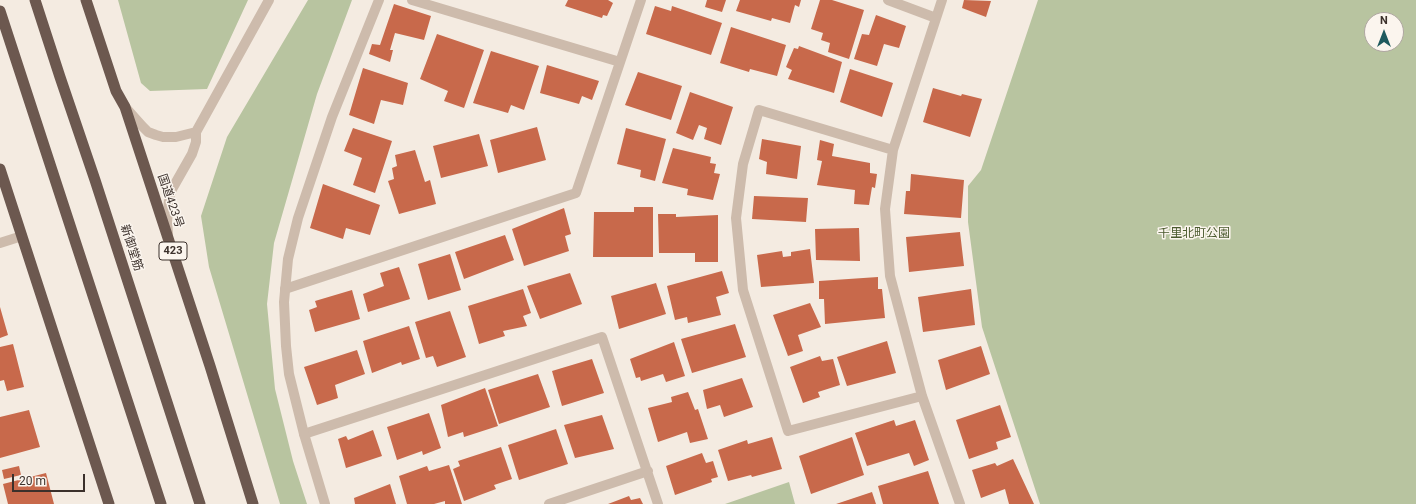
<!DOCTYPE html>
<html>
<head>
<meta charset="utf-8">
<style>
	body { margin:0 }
	#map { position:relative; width:1416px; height:504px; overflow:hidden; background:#f4ebe1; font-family:Roboto,sans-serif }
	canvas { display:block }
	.north { position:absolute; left:1364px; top:12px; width:40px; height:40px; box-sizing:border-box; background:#fbf5ee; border:1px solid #aea6a0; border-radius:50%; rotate:0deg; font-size:11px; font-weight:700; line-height:16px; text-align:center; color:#3b302b }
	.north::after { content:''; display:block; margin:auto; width:14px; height:18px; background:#1f5a5e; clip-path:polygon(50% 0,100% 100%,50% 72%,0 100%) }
	.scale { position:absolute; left:12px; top:474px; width:73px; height:18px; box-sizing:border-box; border:2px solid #3b302b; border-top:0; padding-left:5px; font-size:12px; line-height:14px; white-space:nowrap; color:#3b302b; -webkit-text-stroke:3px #fbf5ee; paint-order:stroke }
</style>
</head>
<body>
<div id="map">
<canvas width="1416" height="504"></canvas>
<div class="north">N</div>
<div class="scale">20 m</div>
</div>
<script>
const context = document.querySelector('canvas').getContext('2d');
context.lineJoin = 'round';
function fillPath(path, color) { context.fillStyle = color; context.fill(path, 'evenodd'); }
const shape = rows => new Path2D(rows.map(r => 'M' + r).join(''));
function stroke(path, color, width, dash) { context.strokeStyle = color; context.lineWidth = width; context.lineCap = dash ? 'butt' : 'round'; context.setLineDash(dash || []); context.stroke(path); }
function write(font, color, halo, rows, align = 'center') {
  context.font = font + ' Roboto,"Noto Sans JP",sans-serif'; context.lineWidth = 3; context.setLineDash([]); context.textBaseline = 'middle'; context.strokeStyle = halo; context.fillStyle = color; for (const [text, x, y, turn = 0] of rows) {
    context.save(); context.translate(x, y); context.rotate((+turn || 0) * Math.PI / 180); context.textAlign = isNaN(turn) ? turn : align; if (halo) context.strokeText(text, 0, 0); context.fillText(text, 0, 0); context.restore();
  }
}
fillPath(shape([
	[118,0,248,0,207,89,150,91,141,83],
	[308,0,352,0,317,94,274,243,267,304,275,389,293,461,307,504,280,504,209,267,201,216,227,137],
	[1038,0,1416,0,1416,504,1040,504,982,327,968,222,968,186,981,170],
	[1372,20,1396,20,1396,44,1372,44],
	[789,482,795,504,725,504]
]), '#b8c4a0');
fillPath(shape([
	[568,0,608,0,613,3,607,16,603,15,602,18,565,6],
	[707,0,726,0,722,12,705,7],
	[740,0,801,0,799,7,795,5,790,23,772,18,771,21,736,11],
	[820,0,832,0,864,10,849,59,828,52,830,43,821,40,823,33,811,29],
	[964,0,991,1,986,17,962,8],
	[394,4,431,16,424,40,395,33,390,50,393,50,390,62,369,54,372,44,380,45],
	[655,6,671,11,672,6,722,23,711,55,646,34],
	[876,15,906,26,899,48,884,44,877,66,854,59,862,34,869,35],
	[731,27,786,45,777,76,750,69,749,72,720,63],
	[437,34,484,50,464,108,444,101,448,91,420,79],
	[799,46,842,62,834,93,788,79,792,70,786,67,794,48,798,49],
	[491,51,539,66,524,110,511,105,508,113,473,103],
	[547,65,599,81,592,100,582,96,579,104,540,93],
	[363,68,408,83,403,105,381,100,374,124,349,115],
	[850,69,893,83,882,117,840,102],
	[638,72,682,86,671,120,625,105],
	[933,88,961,96,962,94,982,99,970,137,923,122],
	[690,92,733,107,721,145,704,139,707,128,699,125,693,140,676,133],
	[537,127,546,160,498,173,490,140],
	[353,128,392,141,375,193,353,185,362,158,344,151],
	[626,128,666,139,655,181,640,177,641,170,617,164],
	[479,134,488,166,441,178,433,146],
	[762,139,801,146,797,179,766,174,767,162,759,159],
	[820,140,834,144,832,156,870,163,870,173,877,174,875,188,872,187,869,205,854,204,855,190,817,185,822,161,817,160],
	[673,148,711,157,710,163,716,164,714,173,720,174,713,200,687,195,688,189,662,183],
	[415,150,425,182,430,180,436,204,399,214,388,181,394,179,392,168,397,166,395,155],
	[911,174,964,180,961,218,904,214,906,191,910,191],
	[323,184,380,205,370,235,346,228,343,239,310,228],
	[754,196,808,198,806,222,752,219],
	[634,207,653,207,653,257,593,257,594,212,634,212],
	[564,208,571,234,565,236,569,251,524,266,512,229],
	[658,214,676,214,676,217,718,215,718,262,695,262,695,253,659,253],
	[859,228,860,261,816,260,815,229],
	[960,232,964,266,909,272,906,237],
	[505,235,514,260,464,279,455,252],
	[810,249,814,283,761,287,757,255,782,251,783,257,791,256,791,252],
	[450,254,461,290,428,300,418,264],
	[399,267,410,299,368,312,363,294,384,286,380,273],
	[722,271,729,293,716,297,721,315,688,323,687,317,675,320,667,286],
	[570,273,582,304,540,319,527,286],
	[878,277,878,289,882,289,885,318,825,324,824,299,819,299,819,281],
	[656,283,666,314,619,329,611,296],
	[523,289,531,313,523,316,527,326,503,331,505,336,479,344,468,306],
	[971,289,975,325,923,332,918,297],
	[352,290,360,319,315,332,309,310,317,307,315,301],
	[810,303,821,327,798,335,803,351,788,356,773,315],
	[0,307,8,335,0,338],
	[450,311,466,357,437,367,433,356,426,358,415,322],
	[735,324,746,357,692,373,681,339],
	[409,326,420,359,402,365,401,362,372,373,363,341],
	[887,341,896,373,847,386,837,357],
	[674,342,685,376,666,382,663,374,641,381,640,377,636,378,630,359],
	[13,344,24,387,7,391,4,380,0,381,0,347],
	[981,346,990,374,946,390,938,360],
	[357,350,365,374,335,385,338,398,317,405,304,367],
	[820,356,822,361,833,359,840,385,818,392,820,397,803,403,790,367],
	[592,359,604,393,562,406,552,371],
	[538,374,550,407,499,424,488,390],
	[742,378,753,407,724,417,720,405,707,409,703,390],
	[485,388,498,426,464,437,463,432,448,437,441,405],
	[688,392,695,410,698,409,708,439,690,443,687,432,658,442,648,408,672,402,671,397],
	[1000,405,1011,437,996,442,998,449,969,459,956,420],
	[29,410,40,447,0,458,0,417],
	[429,413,441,448,423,455,422,451,397,460,387,427],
	[602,415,614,449,575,458,564,425],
	[894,420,896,426,915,420,929,460,914,466,909,453,867,466,855,433],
	[556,429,568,464,519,480,508,445],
	[373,430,382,456,346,468,338,439,346,436,348,440],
	[772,437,782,469,752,477,751,475,728,481,718,450,747,440,748,444],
	[852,437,864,475,811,494,799,456],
	[501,447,512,479,494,485,496,489,464,501,453,469,460,466,458,461],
	[702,453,706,463,713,461,718,477,711,479,712,482,675,495,666,466],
	[1013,459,1034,504,1009,504,1005,489,981,498,972,470,995,463,997,466],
	[449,465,462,504,445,504,445,501,434,504,407,504,399,476,427,466,429,471],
	[19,466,21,475,4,479,2,470],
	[928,471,939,504,883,504,878,486],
	[46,473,54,504,8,504,3,484],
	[390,484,396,504,355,504,354,498],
	[872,492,876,504,836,504],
	[629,496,631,500,640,498,643,504,608,504]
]), '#c8694b');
stroke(shape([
	[412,0,620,62],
	[888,0,936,18],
	[942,0,893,150,885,209,890,276,922,396,960,504],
	[893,150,759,110,743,164,736,218,743,290,788,431,922,396],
	[285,289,576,193,641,0],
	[304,434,602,337,658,504],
	[549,504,648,471]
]), '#cdbbac', 10);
stroke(shape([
	[126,108,143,127,148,132,156,135,163,137,176,137,196,132],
	[168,233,167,221,169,199,171,191,192,154,196,142,196,132,269,0],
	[0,243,22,236],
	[325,504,304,434,289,374,286,346,284,302,288,259,298,218,332,117,379,0]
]), '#cdbbac', 10);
stroke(shape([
	[35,0,60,77,95,180,200,504],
	[86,0,116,91,125,107,168,238,210,366,253,504],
	[0,11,161,504],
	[0,169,109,504]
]), '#6c584f', 11);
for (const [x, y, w] of [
	[173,251,28]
]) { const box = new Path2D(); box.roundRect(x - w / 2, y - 9, w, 18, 3); context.fillStyle = '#fbf5ee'; context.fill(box); stroke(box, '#3b302b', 1); }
write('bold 11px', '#3b302b', null, [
	["423",173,251]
]);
write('12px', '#3b302b', '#fbf5ee', [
	["国道423号",170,201,71],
	["新御堂筋",131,248,72]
]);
write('12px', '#4a5a2e', '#fbf5ee', [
	["千里北町公園",1194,234]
]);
</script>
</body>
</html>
